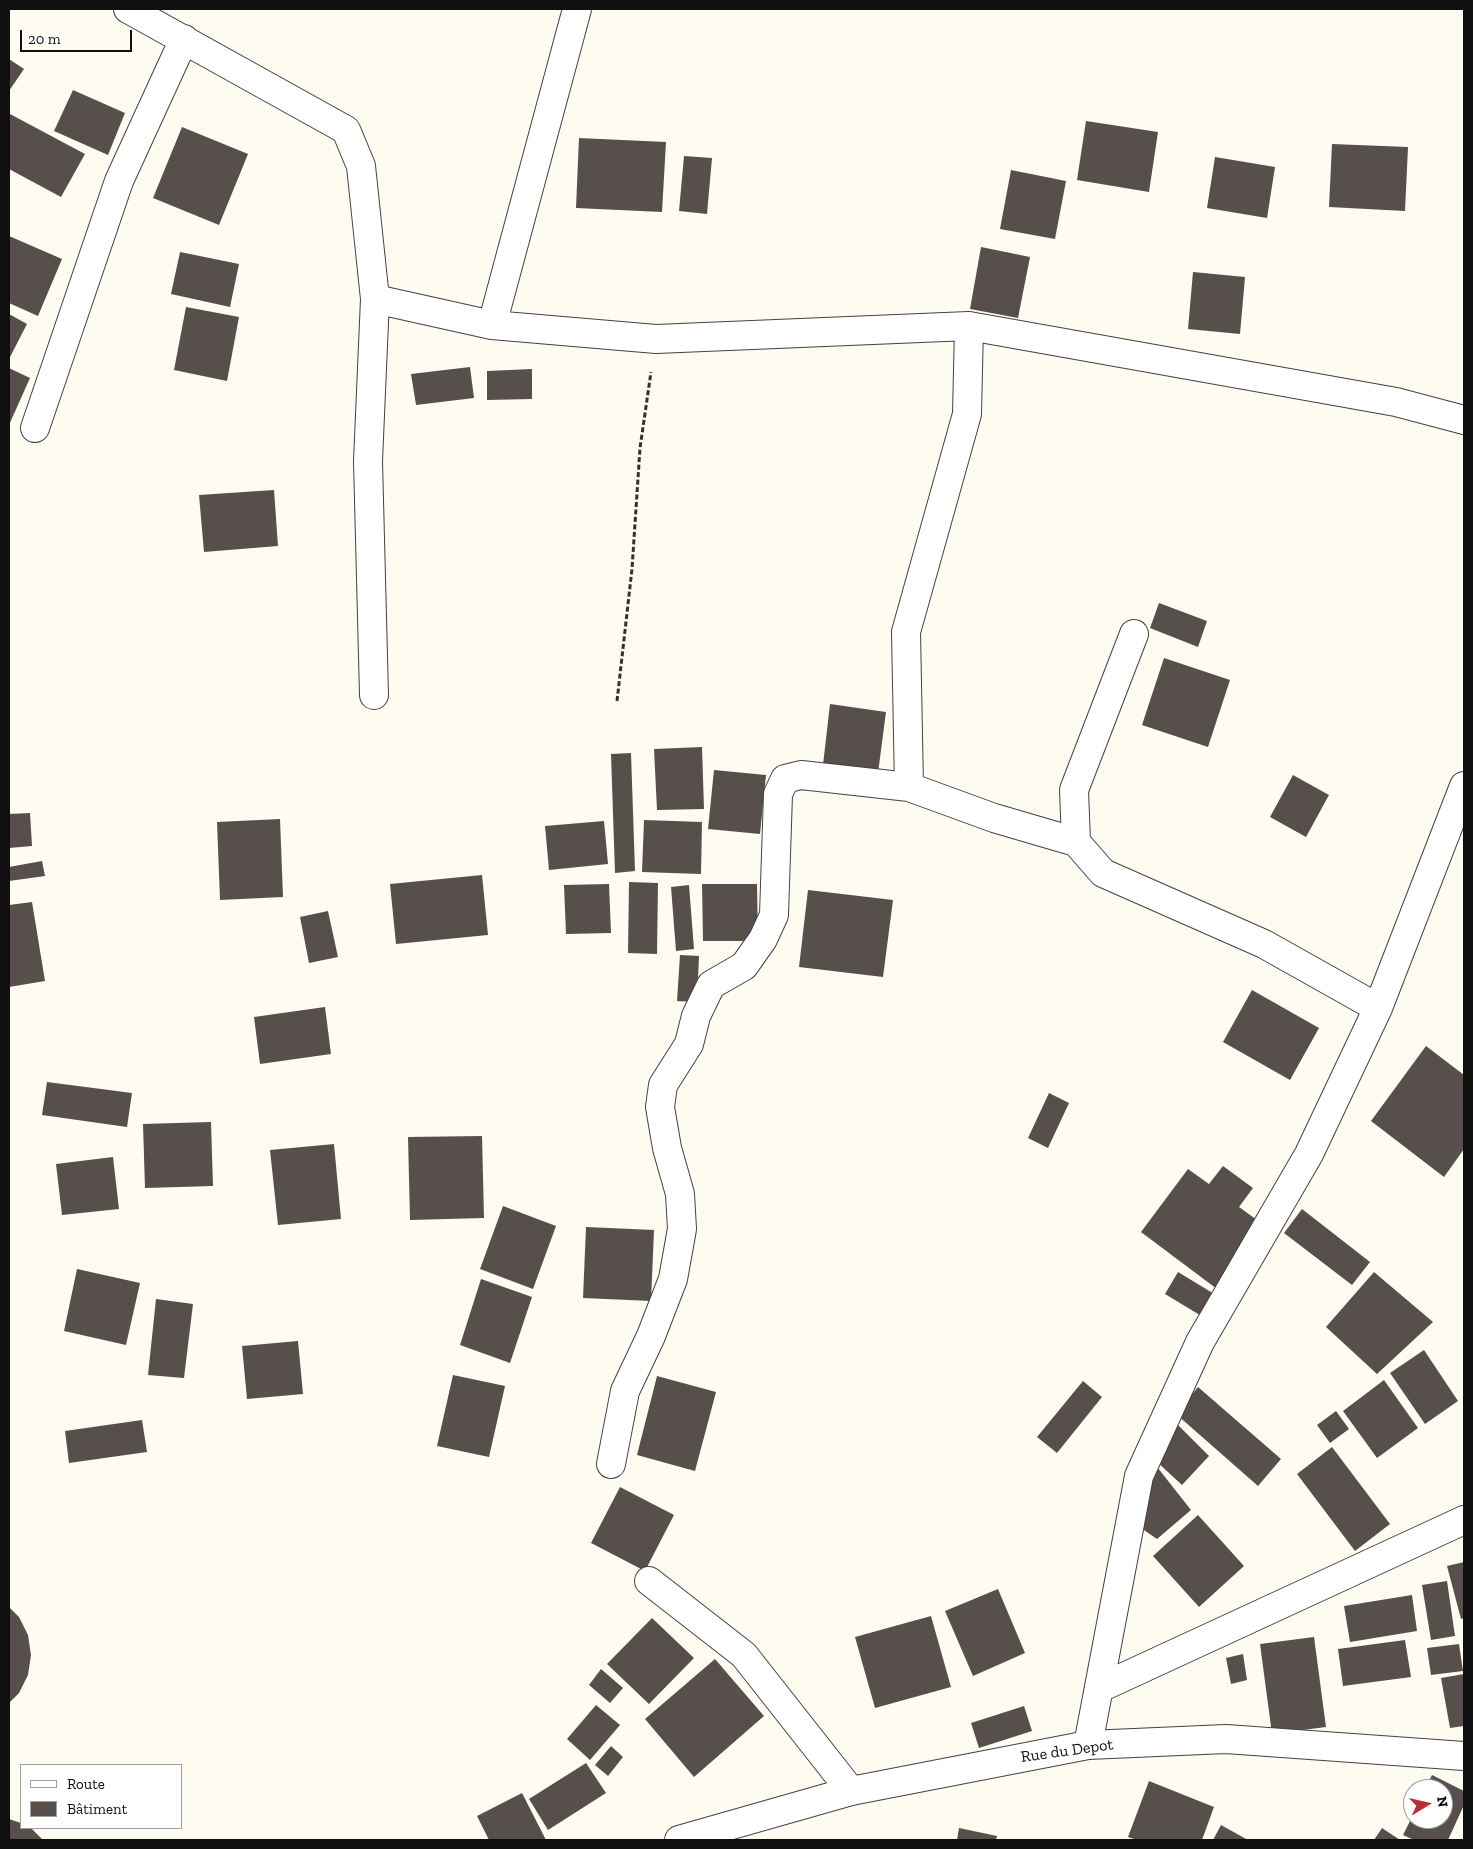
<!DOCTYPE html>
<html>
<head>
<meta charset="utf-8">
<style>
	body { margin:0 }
	#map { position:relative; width:1473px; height:1849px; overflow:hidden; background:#fefbf1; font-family:"Zilla Slab",serif }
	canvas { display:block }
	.frame { position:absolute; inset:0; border:10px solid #0f0f0f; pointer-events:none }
	.legend { position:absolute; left:20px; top:1764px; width:162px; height:65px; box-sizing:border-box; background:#fff; border:1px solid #9f9f9f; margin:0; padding:6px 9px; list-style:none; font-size:15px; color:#0f0f0f }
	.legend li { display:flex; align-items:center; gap:10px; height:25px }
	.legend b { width:25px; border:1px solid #9f9f9f }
	.north { position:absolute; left:1403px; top:1779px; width:50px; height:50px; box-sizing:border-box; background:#fff; border:1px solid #9f9f9f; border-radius:50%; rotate:81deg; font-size:14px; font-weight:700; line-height:20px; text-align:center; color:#0f0f0f }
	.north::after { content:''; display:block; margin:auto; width:18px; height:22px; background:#ba2c36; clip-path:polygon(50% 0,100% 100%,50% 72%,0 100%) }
	.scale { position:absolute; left:20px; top:30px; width:112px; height:22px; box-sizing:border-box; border:2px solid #0f0f0f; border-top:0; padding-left:6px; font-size:15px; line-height:18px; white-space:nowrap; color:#0f0f0f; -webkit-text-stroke:4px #fff; paint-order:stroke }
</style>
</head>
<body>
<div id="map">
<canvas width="1473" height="1849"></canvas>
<div class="frame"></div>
<ul class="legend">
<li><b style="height:6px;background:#fff"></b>Route</li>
<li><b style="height:14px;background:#574f4b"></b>Bâtiment</li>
</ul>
<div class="north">N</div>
<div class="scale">20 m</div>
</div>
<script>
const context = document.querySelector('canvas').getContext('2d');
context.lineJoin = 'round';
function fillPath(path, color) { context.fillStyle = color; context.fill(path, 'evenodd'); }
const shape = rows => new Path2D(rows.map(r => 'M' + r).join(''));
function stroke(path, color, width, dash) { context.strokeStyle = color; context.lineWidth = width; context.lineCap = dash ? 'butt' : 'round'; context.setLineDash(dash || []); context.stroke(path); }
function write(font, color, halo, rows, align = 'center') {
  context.font = font + ' "Zilla Slab",serif'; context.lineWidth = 5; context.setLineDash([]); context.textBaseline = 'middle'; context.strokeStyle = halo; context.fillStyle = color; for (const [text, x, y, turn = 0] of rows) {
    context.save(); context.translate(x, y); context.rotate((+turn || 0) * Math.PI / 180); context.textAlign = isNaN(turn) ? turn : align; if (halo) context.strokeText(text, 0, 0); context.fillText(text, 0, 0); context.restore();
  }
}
fillPath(shape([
	[9,59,24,69,9,91],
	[73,90,125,113,108,155,54,131],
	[10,114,85,154,61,197,9,169],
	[1086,121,1158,132,1149,192,1077,180],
	[182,127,248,154,219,225,153,198],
	[579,138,666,142,662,212,576,208],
	[1332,144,1408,147,1405,211,1329,207],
	[684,156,712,158,707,214,679,211],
	[1215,157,1275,167,1267,218,1207,208],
	[1011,170,1066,181,1055,239,1000,229],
	[9,236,62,259,38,316,9,303],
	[981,247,1030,257,1018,318,970,309],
	[180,252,239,264,230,307,171,294],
	[1193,272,1245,277,1240,334,1188,329],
	[186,307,239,317,227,381,174,370],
	[9,314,27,324,9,359],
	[470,367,474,398,416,405,411,374],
	[9,368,30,378,9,425],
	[532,369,532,399,487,400,487,371],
	[274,490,278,546,204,552,199,495],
	[1159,603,1207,621,1198,647,1150,628],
	[1164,658,1230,680,1208,747,1142,725],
	[830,704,886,712,878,773,823,765],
	[702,747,704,809,657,810,654,749],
	[631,753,635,871,615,873,611,754],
	[714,770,766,775,760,834,708,829],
	[1293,775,1329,795,1306,837,1270,817],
	[30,813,32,846,9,848,9,814],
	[280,819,283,897,220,900,217,822],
	[644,820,702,822,701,874,642,872],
	[604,821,608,864,549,870,545,826],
	[42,861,45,876,9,881,9,867],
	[482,875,488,935,396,944,390,884],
	[629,882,658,883,657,954,628,953],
	[609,884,611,933,566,934,564,885],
	[702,884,757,884,758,941,703,941],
	[689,885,694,949,676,951,671,887],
	[808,890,893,900,883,977,799,967],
	[32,902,45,981,9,987,9,905],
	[328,911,338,957,309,963,300,917],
	[680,955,699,956,697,1002,677,1001],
	[1252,990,1319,1028,1290,1080,1223,1042],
	[325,1007,331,1054,260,1064,254,1017],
	[1426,1046,1464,1075,1464,1149,1444,1177,1371,1121],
	[47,1082,132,1093,127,1127,42,1115],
	[1049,1093,1069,1103,1048,1148,1028,1138],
	[211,1122,213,1186,145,1188,143,1124],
	[482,1136,484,1218,410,1220,408,1137],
	[334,1144,341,1219,278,1225,270,1150],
	[113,1157,119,1209,62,1215,56,1164],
	[1223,1166,1253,1188,1239,1207,1264,1225,1217,1289,1141,1232,1188,1169,1209,1184],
	[503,1206,556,1226,533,1289,480,1269],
	[1302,1209,1370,1262,1352,1285,1284,1233],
	[586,1227,654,1230,651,1301,583,1298],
	[77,1269,140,1283,126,1345,64,1331],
	[1178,1272,1216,1295,1203,1317,1165,1294],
	[1374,1272,1433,1322,1377,1374,1326,1327],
	[481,1279,532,1297,510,1363,460,1345],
	[156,1299,193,1304,184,1378,148,1375],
	[298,1341,303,1394,247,1399,242,1346],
	[1424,1350,1458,1401,1425,1424,1390,1373],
	[453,1375,505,1386,489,1457,437,1446],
	[657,1376,716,1392,695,1471,637,1455],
	[1384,1380,1418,1428,1377,1458,1343,1411],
	[1083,1381,1102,1397,1057,1453,1037,1437],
	[1198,1387,1281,1459,1258,1486,1176,1414],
	[1336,1411,1349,1429,1330,1443,1317,1425],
	[142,1420,147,1452,69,1463,65,1431],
	[1177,1424,1209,1456,1182,1485,1156,1461],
	[1332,1447,1390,1524,1355,1551,1297,1474],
	[1154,1463,1191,1510,1157,1539,1138,1526],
	[620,1487,674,1515,645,1571,591,1543],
	[1198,1515,1244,1566,1199,1607,1153,1556],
	[1464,1562,1464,1618,1461,1619,1447,1566],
	[1447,1581,1455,1636,1431,1640,1422,1585],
	[998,1589,1025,1653,973,1676,945,1611],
	[1412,1595,1417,1631,1350,1642,1344,1606],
	[9,1607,19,1617,28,1635,31,1655,28,1675,19,1693,9,1703],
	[931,1616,951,1687,875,1708,855,1637],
	[652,1618,694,1658,649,1704,607,1664],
	[1314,1637,1326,1727,1272,1734,1260,1644],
	[1405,1640,1411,1677,1343,1686,1338,1649],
	[1459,1644,1463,1671,1431,1675,1427,1648],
	[1243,1654,1247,1680,1231,1684,1226,1658],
	[715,1659,764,1716,694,1777,645,1719],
	[601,1669,623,1688,610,1703,589,1685],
	[1464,1674,1464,1726,1450,1728,1441,1678],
	[596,1705,620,1725,590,1760,567,1739],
	[1024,1706,1032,1731,979,1748,971,1723],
	[611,1746,623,1757,608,1776,595,1765],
	[586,1763,606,1793,548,1830,529,1799],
	[1432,1775,1464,1791,1464,1805,1448,1840,1414,1840,1403,1835,1413,1815,1413,1819,1443,1819,1443,1789,1425,1789],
	[1149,1781,1214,1807,1202,1840,1137,1840,1128,1837],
	[522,1793,546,1840,489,1840,477,1816],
	[9,1819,21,1823,21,1828,31,1828,43,1840,9,1840],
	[1221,1825,1248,1840,1213,1840],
	[959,1828,997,1836,996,1840,957,1840],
	[1382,1828,1400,1840,1374,1840]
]), '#574f4b');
const minor = shape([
	[128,9,346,130,361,166,375,299,368,461,374,695],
	[375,299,492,325,656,339,969,326,1396,402,1464,420],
	[492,325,577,9],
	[35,428,119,181,184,39],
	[909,787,906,632,967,414,969,326],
	[1378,1008,1464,786],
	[611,1464,625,1391,651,1336,673,1279,682,1229,680,1194,667,1148,660,1107,663,1085,689,1044,696,1016,711,985,744,966,763,939,774,915,778,794,785,779,801,775,909,787,994,818,1076,842],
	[649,1581,744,1655,851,1791],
	[1100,1688,1464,1520],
	[1088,1745,1139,1476,1200,1342,1309,1154,1378,1008,1264,944,1103,873,1076,842,1074,790,1134,634]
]);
const tertiary = shape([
	[679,1840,851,1791,1088,1745,1226,1739,1464,1756]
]);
stroke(minor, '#424242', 30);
stroke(tertiary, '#424242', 30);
stroke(shape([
	[617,701,632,569,640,448,651,372]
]), '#313131', 3, [5, 2.5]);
stroke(minor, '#fff', 28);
stroke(tertiary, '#fff', 28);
write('16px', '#0f0f0f', '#fff', [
	["Rue du Depot",1067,1751,-8]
]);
</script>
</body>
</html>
